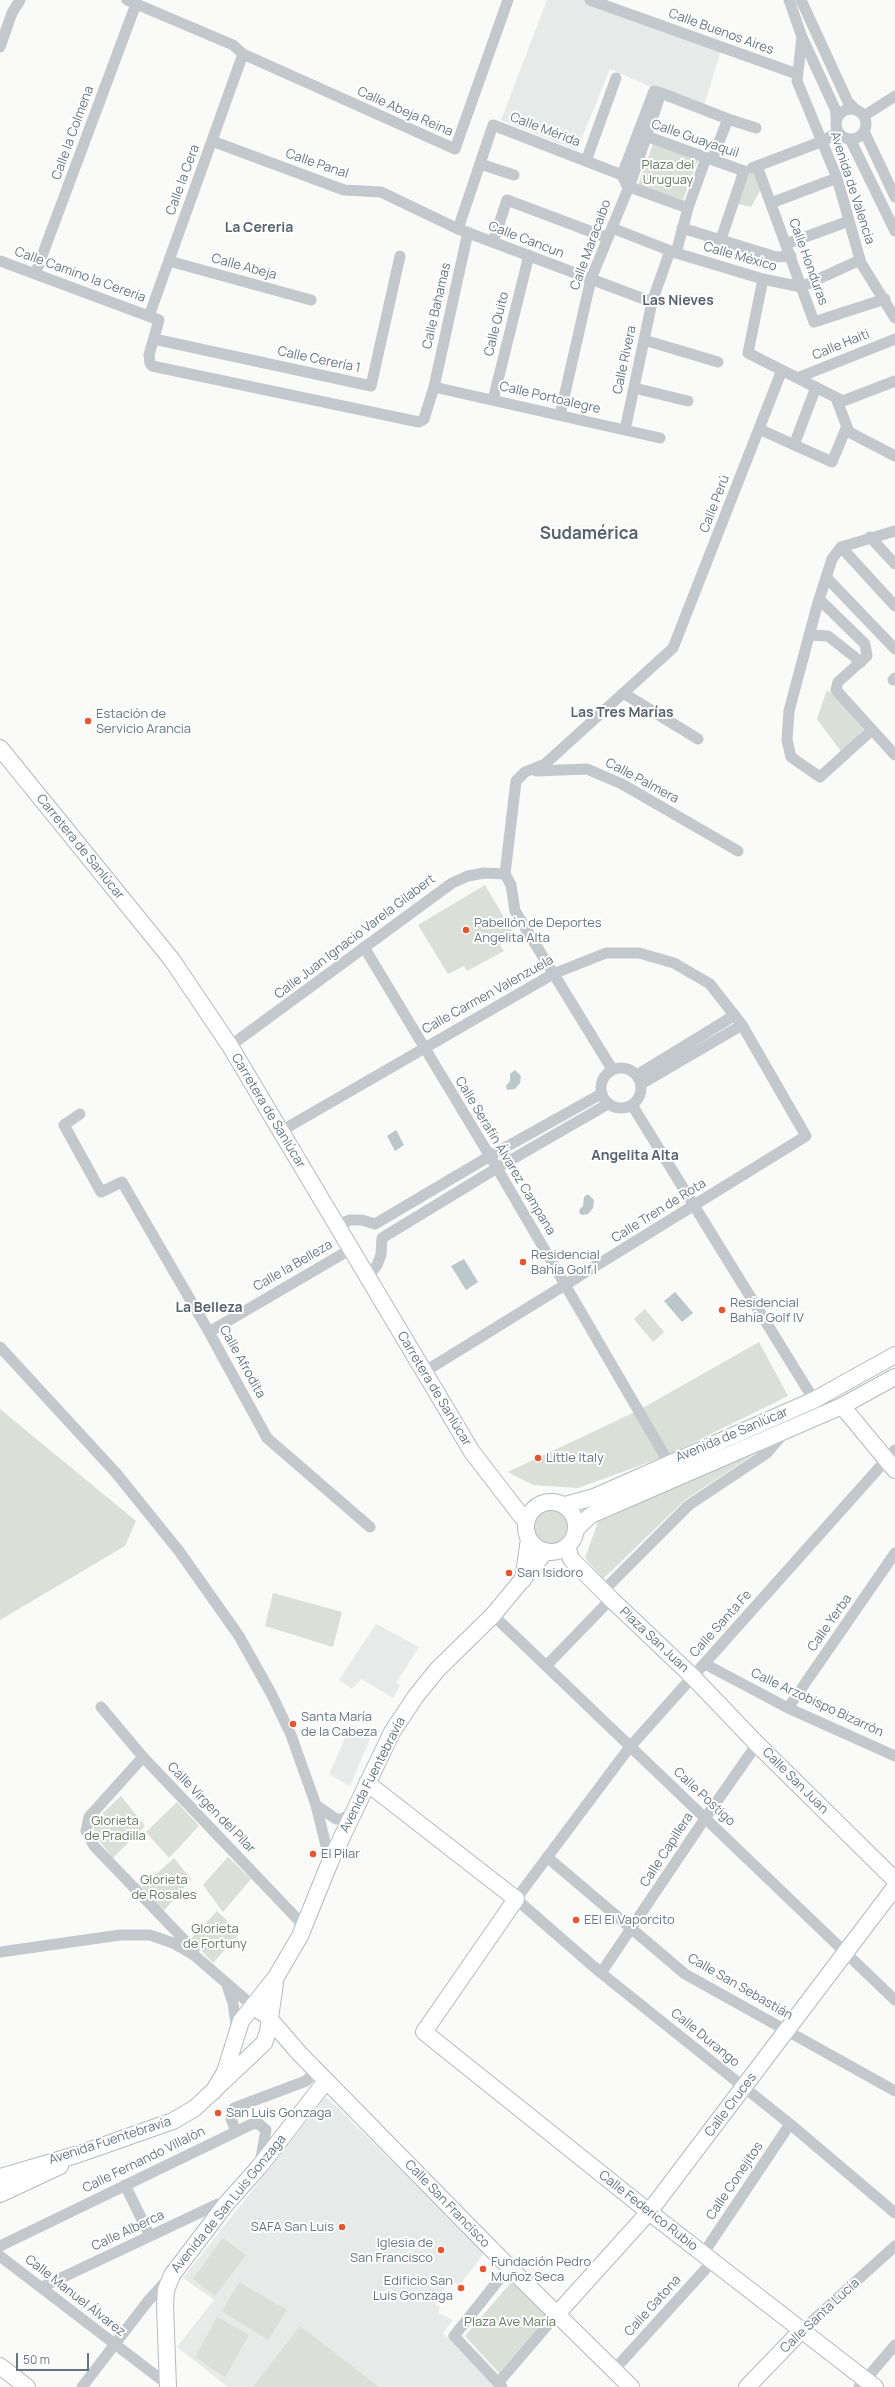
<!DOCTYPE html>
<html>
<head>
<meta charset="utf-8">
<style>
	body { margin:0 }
	#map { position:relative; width:895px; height:2387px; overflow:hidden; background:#fafaf8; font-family:Manrope,sans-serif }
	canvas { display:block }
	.scale { position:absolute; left:16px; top:2353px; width:73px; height:18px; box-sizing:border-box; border:2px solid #657683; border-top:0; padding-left:5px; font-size:12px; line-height:14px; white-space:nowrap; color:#657683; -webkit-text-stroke:3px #fff; paint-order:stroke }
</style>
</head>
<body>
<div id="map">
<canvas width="895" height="2387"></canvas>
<div class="scale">50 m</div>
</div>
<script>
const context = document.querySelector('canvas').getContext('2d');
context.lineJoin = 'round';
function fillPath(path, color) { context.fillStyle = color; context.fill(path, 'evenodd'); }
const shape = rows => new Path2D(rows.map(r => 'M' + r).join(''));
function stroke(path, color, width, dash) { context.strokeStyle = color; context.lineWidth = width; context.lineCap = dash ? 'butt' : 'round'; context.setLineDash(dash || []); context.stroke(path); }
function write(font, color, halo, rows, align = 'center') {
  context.font = font + ' Manrope,sans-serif'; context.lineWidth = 4; context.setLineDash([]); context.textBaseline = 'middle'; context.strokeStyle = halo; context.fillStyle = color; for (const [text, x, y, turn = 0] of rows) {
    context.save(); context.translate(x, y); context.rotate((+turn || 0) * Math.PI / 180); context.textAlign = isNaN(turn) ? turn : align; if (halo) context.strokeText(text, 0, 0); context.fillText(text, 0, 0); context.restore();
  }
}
fillPath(shape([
	[547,0,591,0,722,47,703,109,610,69,577,150,501,120],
	[376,1624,419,1647,396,1683,400,1685,393,1698,361,1679,352,1689,339,1680],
	[351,1725,372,1734,350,1786,329,1774],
	[326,2097,485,2252,459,2286,451,2280,447,2283,435,2304,440,2307,438,2313,453,2320,443,2333,495,2387,228,2387,177,2347,214,2300,183,2278]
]), '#e8e9e9');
fillPath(shape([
	[653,144,698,160,683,200,638,185],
	[755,170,760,191,751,207,738,204,749,171],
	[827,690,834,695,864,729,842,753,817,719],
	[485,885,515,936,500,945,504,951,467,971,464,966,448,974,418,925],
	[645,1309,664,1332,653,1342,634,1319],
	[759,1342,788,1396,666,1456,578,1488,533,1485,508,1472,639,1410],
	[0,1409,136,1521,125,1546,0,1620],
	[766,1444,762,1449,685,1500,603,1579,585,1558,598,1522],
	'533 1527a18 18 0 1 1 36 0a18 18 0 1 1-36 0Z',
	[273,1593,342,1612,333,1647,265,1626],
	[121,1796,145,1826,113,1858,94,1834,94,1821],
	[177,1802,199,1826,169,1858,146,1832],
	[228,1857,251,1879,223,1912,203,1885],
	[174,1858,191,1879,162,1913,142,1887],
	[217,1911,240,1933,213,1963,191,1939],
	[223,2238,246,2255,215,2296,193,2279],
	[513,2280,549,2315,499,2373,465,2336],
	[239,2282,287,2310,268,2340,222,2311],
	[217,2317,249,2335,225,2377,195,2357],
	[300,2326,379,2387,253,2387]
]), '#dadfd7');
fillPath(shape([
	[515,1070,521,1076,520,1083,515,1089,507,1090,506,1086,510,1081,510,1074],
	[396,1130,404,1145,395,1151,387,1136],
	[588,1194,594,1200,593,1208,588,1214,582,1215,579,1213,580,1209,583,1206,584,1197],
	[464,1259,478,1282,466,1290,451,1266],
	[675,1292,693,1313,682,1322,664,1301]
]), '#bbc7cb');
const secondary = shape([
	[0,748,172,960,230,1046,472,1452,526,1522],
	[842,1406,895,1470],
	'526 1527a25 25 0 1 1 50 0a25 25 0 1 1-50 0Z',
	[565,1505,594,1497,814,1400,895,1355],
	[577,1528,591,1515,842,1406,895,1377],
	[567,1546,571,1559,611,1599,693,1677,757,1744,895,1880],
	[523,1580,529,1539],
	[367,1783,516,1899,424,2032,649,2212,875,2387],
	[254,2007,267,2016,299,2053,509,2267,631,2387],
	[213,2092,225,2072,241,2021,276,1977,300,1936,330,1862,392,1732,416,1696,437,1670,493,1615,546,1551],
	[0,2177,79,2154,173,2121,195,2108,264,2043,268,2032,275,1983],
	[0,2194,60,2166],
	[557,2314,649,2212,895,1887],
	[0,2366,27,2387],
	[168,2387,165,2305,166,2290,172,2275,226,2204,259,2167,326,2081],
	[747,2387,801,2331]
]);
stroke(secondary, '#b3babf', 18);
stroke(shape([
	[127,0,233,45,243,54,455,149,508,0],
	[590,0,797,74],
	[789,0,802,37,836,111,836,118],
	[801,0,848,102,854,108],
	[802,37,797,81,837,178,861,263,895,318],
	[0,47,12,13,20,0],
	[661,93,728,119,712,160],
	'836 124a15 15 0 1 1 30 0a15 15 0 1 1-30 0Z',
	[864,116,895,96],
	[728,119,756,128],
	[864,131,895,197],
	[640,134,744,171],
	[850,139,895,231],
	[212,141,344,190,381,192,458,229,652,302],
	[586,161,616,78],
	[480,164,514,175],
	[757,166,814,322,885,299],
	[752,168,823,141,838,132],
	[627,186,688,208,706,158],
	[771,203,837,178],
	[612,228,676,253,763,279,801,287,860,260],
	[682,228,776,257,791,256],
	[458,229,493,125,622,175],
	[721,239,744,171],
	[493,242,507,200,608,238],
	[786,244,849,221],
	[676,253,688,208],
	[0,261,159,320,149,355,150,363,152,366,419,422,424,419,434,387,468,232],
	[169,261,311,300],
	[36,272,136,4],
	[763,279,748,353,843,401,895,381],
	[149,316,243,54],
	[154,339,371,386,400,256],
	[644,340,718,362],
	[797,378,895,339],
	[434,387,660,438],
	[634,388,688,401],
	[836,398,849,432,895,456],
	[493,400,529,255],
	[560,415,591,279,632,179,661,93,654,91,622,175,627,186],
	[759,429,832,462,847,426],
	[625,430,652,302,670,251],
	[794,445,816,387],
	[870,537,895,564],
	[841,547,895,606],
	[826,577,895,649],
	[819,599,865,644,867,656,838,682,836,690,895,755],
	[809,635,828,636,861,662],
	[893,680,895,678],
	[623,693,698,739],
	[872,730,820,777,791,757,787,740,789,711,817,606,832,559,841,547,895,531],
	[536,771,587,769,622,784,738,851],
	[505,874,516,781,525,772,545,764,673,648,782,370],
	[505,874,511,885,515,911,612,1069],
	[364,947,497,1168,669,1463],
	[230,1046,452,883,468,876,484,873,505,874],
	'601 1088a20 20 0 1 1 40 0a20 20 0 1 1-40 0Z',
	[637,1075,735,1015],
	[641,1084,742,1025],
	[632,1105,814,1400],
	[80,1114,64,1125,101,1192,122,1182,209,1332,267,1438,370,1527],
	[281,1131,553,974,606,953,639,953,674,963,710,984,742,1025,806,1136,424,1372],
	[337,1225,350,1220,362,1220,375,1224,490,1156,601,1094],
	[367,1278,377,1265,381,1255,382,1238,497,1168,608,1104],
	[209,1332,351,1249],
	[0,1347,116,1473,179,1551,239,1636,272,1695,291,1735,316,1805,330,1862],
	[895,1450,629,1748,516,1899,601,1973,790,2124,895,2213],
	[603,1591,689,1505,767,1453,784,1433],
	[493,1615,895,2000],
	[705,1664,788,1708,895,1756],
	[546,1666,611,1599],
	[101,1707,143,1757,304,1926],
	[788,1708,895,1553],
	[143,1757,89,1817,86,1831,94,1846,194,1950],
	[316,1805,336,1819,342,1819,354,1811],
	[547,1857,685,1974,895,2091],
	[0,1952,120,1935,150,1935,173,1943,194,1955,254,2007],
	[601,1973,706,1817,757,1744],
	[227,1985,233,2003,237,2031],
	[236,2131,231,2119,234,2108,306,2081,316,2071],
	[125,2185,150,2236],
	[0,2246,252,2124,259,2124,266,2130,260,2163],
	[703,2254,790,2124],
	[0,2256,171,2387],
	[42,2287,218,2204,226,2204],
	[801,2331,895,2246],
	[614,2370,712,2262],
	[498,2383,557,2314],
	[82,2387,148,2301,167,2280],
	[502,2387,454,2336,509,2267],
	[859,2387,895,2345]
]), '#c3c8cc', 11);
stroke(secondary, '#fff', 16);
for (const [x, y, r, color] of [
	[88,721,4,"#e4572e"],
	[466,930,4,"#e4572e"],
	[523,1262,4,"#e4572e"],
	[722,1310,4,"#e4572e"],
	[538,1458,4,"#e4572e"],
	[509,1573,4,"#e4572e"],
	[293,1724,4,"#e4572e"],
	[313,1854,4,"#e4572e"],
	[576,1920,4,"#e4572e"],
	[218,2113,4,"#e4572e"],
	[342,2227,4,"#e4572e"],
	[441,2250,4,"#e4572e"],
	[483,2269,4,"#e4572e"],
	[461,2288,4,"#e4572e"]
]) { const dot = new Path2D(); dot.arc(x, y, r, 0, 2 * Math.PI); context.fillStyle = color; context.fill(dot); stroke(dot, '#fff', 1.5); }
write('13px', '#657683', '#fff', [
	["Calle Buenos Aires",721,32,20],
	["Calle Abeja Reina",405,112,24],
	["Calle Mérida",545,130,21],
	["Calle la Colmena",73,133,-70],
	["Calle Guayaquil",695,139,19],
	["Calle Panal",317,164,19],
	["Calle la Cera",183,180,-70],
	["Avenida de Valencia",852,188,72],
	["Calle Cancun",526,240,21],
	["Calle Maracaibo",591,245,-70],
	["Calle México",740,257,16],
	["Calle Honduras",808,262,70],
	["Calle Abeja",244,267,15],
	["Calle Camino la Cerería",80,275,20],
	["Calle Bahamas",437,306,-77],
	["Calle Quito",497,324,-76],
	["Calle Haiti",841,345,-22],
	["Calle Cerería 1",319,360,12],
	["Calle Rivera",625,360,-78],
	["Calle Portoalegre",550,398,13],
	["Calle Perú",715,504,-69],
	["Calle Palmera",642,781,28],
	["Carretera de Sanlúcar",80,847,51],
	["Calle Juan Ignacio Varela Gilabert",355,937,-37],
	["Calle Carmen Valenzuela",488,995,-29],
	["Carretera de Sanlúcar",268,1111,59],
	["Calle Serafín Álvarez Campana",505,1156,59],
	["Calle Tren de Rota",659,1211,-32],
	["Calle la Belleza",293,1266,-30],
	["Calle Afrodita",242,1362,61],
	["Carretera de Sanlúcar",434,1389,59],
	["Avenida de Sanlúcar",732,1435,-23],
	["Calle Yerba",830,1623,-55],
	["Calle Santa Fe",721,1624,-48],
	["Plaza San Juan",654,1640,43],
	["Calle Arzobispo Bizarrón",817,1703,25],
	["Avenida Fuentebravía",373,1775,-63],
	["Calle San Juan",795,1781,45],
	["Calle Postigo",704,1797,43],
	["Calle Virgen del Pilar",211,1808,46],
	["Calle Capillera",667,1850,-57],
	["Calle San Sebastián",740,1987,30],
	["Calle Durango",705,2038,39],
	["Calle Cruces",731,2105,-53],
	["Avenida Fuentebravía",110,2141,-18],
	["Calle Fernando Villalón",144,2160,-26],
	["Calle Conejitos",735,2181,-56],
	["Avenida de San Luis Gonzaga",229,2204,-51],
	["Calle San Francisco",447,2204,46],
	["Calle Federico Rubio",648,2211,38],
	["Calle Alberca",128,2231,-25],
	["Calle Manuel Álvarez",75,2296,38],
	["Calle Gatona",653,2306,-48],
	["Calle Santa Lucía",820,2316,-43]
]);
write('13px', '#687a64', '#fff', [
	["Plaza del",668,165],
	["Uruguay",668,180],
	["Glorieta",115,1821],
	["de Pradilla",115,1836],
	["Glorieta",164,1880],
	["de Rosales",164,1895],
	["Glorieta",215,1929],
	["de Fortuny",215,1944],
	["Plaza Ave María",510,2322]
]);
write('13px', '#657683', '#fff', [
	["Estación de",96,714],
	["Servicio Arancia",96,729],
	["Pabellón de Deportes",474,923],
	["Angelita Alta",474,938],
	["Residencial",531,1255],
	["Bahía Golf I",531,1270],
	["Residencial",730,1303],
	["Bahía Golf IV",730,1318],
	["Little Italy",546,1458],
	["San Isidoro",517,1573],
	["Santa María",301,1717],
	["de la Cabeza",301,1732],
	["El Pilar",321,1854],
	["EEI El Vaporcito",584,1920],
	["San Luis Gonzaga",226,2113],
	["SAFA San Luis",334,2227,"right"],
	["Iglesia de",433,2243,"right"],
	["San Francisco",433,2258,"right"],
	["Fundación Pedro",491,2262],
	["Muñoz Seca",491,2277],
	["Edificio San",453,2281,"right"],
	["Luis Gonzaga",453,2296,"right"]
], 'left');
write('bold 14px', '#57646e', '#fff', [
	["La Cereria",259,228],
	["Las Nieves",678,301],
	["Las Tres Marías",622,713],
	["Angelita Alta",635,1156],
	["La Belleza",209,1308]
]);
write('bold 17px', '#57646e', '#fff', [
	["Sudamérica",589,534]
]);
</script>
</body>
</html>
